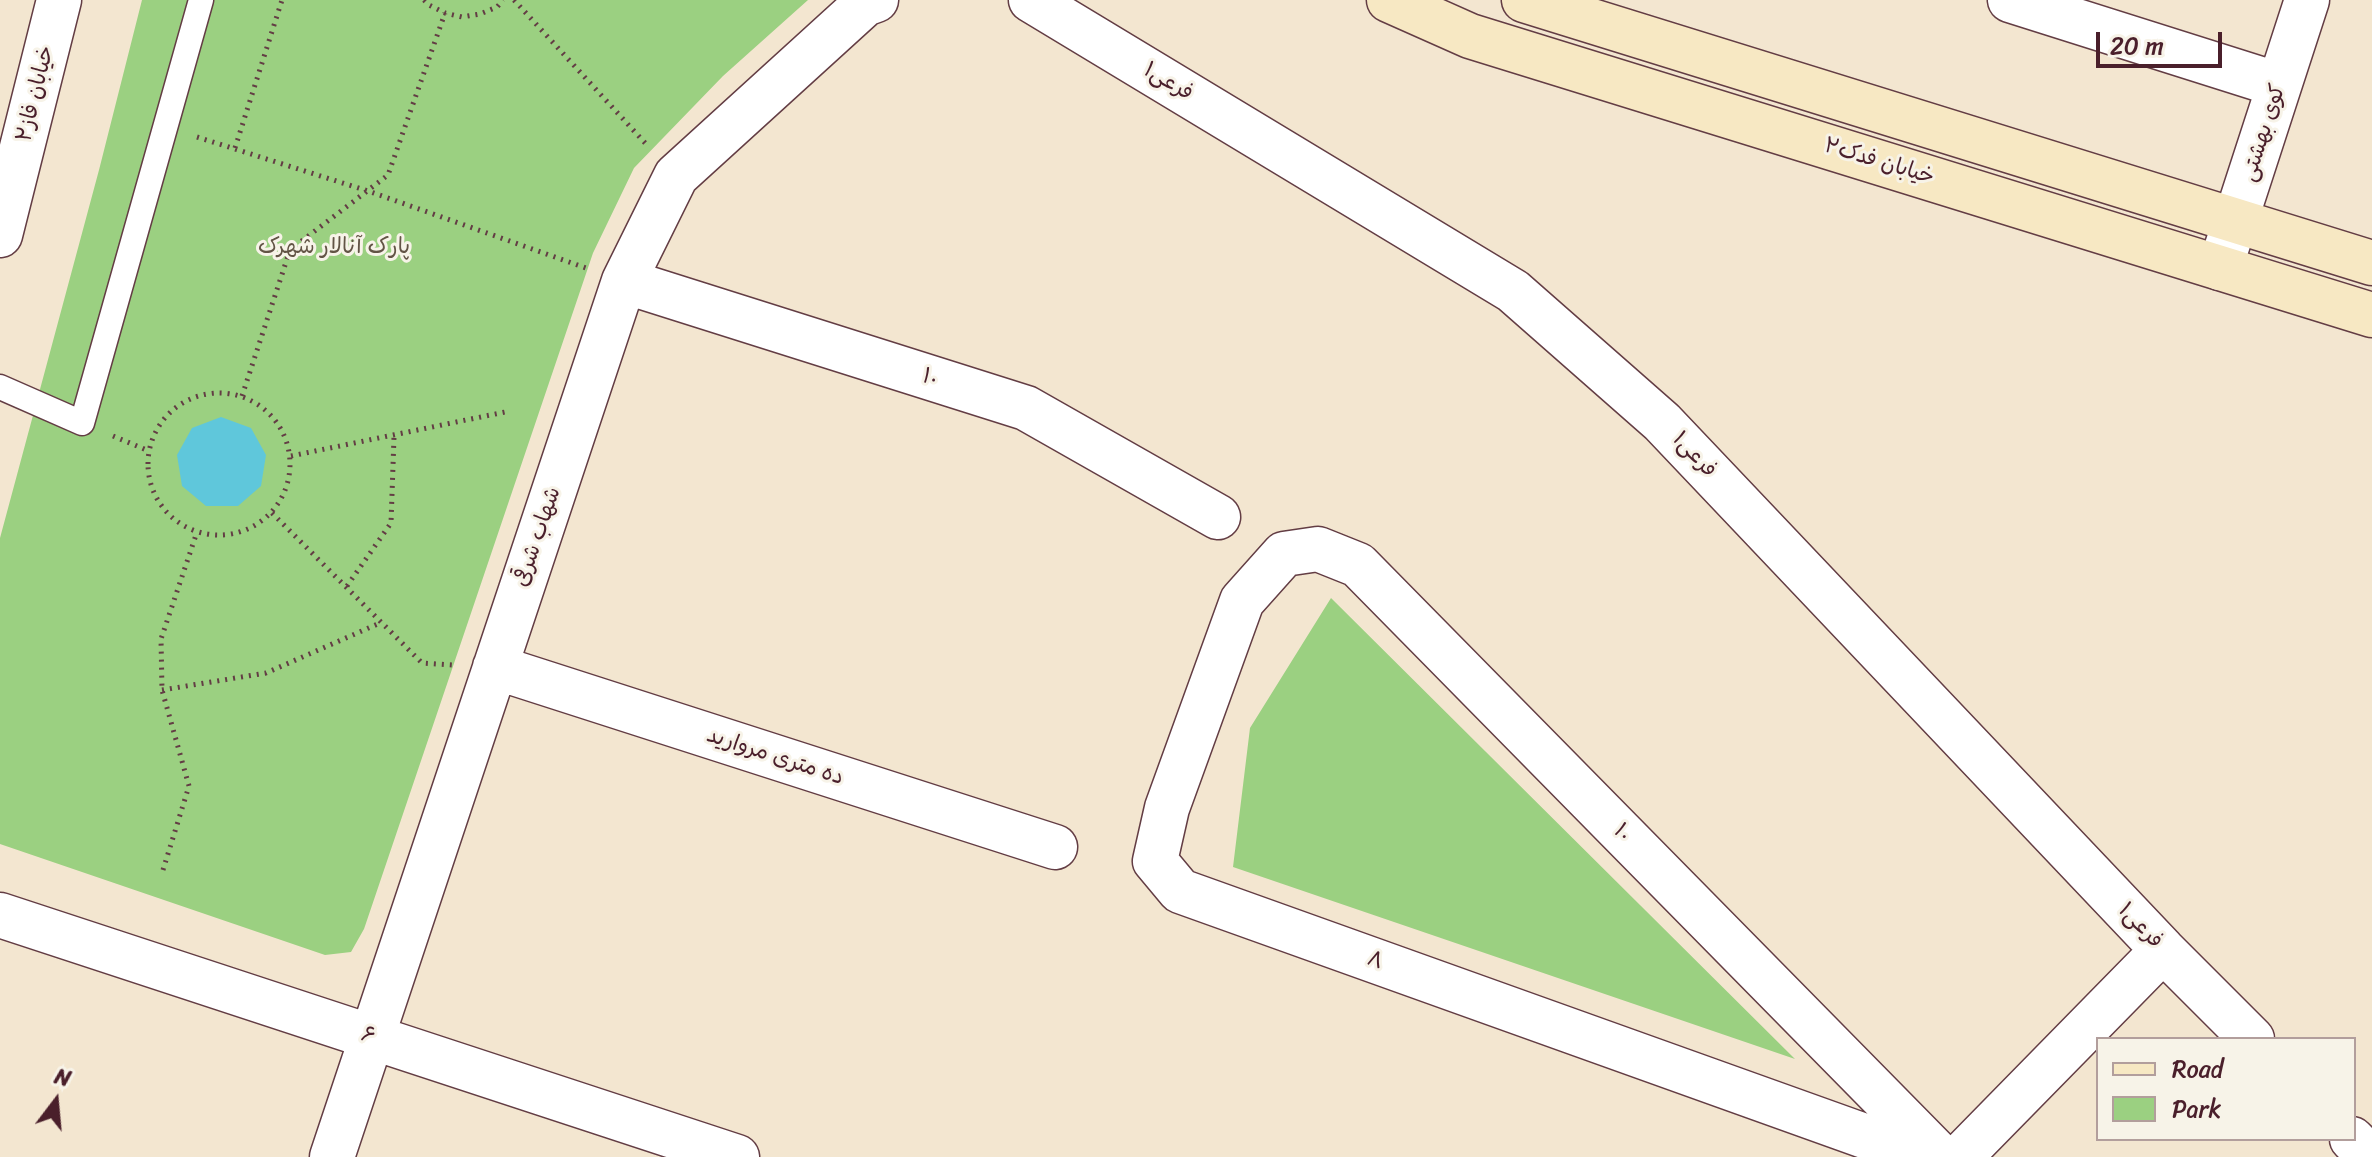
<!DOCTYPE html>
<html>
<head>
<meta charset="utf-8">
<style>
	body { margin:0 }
	#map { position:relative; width:2372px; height:1157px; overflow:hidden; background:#f3e6d0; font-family:Sriracha,sans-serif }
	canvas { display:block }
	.legend { position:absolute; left:2096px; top:1037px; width:260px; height:104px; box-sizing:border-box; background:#f7f3e8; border:2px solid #b29e9c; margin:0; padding:10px 14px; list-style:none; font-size:24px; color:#4a1f2b }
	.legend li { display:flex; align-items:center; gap:16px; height:40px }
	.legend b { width:40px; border:2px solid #b29e9c }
	.north { position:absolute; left:16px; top:1061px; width:80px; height:80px; -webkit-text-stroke:6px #f7f3e8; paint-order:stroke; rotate:16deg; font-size:22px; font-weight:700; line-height:32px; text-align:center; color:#4a1f2b }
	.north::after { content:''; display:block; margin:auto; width:28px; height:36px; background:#4a1f2b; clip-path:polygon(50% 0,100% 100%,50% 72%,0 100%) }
	.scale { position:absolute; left:2096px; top:32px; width:126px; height:36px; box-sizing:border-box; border:4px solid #4a1f2b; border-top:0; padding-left:10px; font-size:24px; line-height:28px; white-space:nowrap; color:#4a1f2b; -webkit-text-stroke:6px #f7f3e8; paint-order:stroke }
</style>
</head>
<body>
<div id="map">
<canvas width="2372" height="1157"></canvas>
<ul class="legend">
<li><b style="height:10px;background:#f7e8c3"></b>Road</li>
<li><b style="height:22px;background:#9bd081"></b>Park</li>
</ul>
<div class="north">N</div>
<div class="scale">20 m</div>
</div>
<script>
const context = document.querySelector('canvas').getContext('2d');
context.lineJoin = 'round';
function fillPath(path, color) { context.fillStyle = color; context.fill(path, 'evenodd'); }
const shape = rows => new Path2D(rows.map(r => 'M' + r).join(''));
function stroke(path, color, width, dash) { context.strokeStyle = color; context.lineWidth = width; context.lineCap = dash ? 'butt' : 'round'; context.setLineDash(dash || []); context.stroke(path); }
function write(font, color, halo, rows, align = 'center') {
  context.font = font + ' Sriracha,"Playpen Sans Arabic",sans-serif'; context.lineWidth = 6; context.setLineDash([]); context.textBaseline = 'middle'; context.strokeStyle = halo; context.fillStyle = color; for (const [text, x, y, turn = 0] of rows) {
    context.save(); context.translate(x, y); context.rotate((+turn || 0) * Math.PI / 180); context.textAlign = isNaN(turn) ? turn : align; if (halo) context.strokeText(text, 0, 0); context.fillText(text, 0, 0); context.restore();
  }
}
fillPath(shape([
	[142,0,808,0,723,76,634,168,593,253,364,929,351,952,325,955,0,844,0,538,99,170],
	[1331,598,1795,1059,1233,867,1250,728]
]), '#9bd081');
fillPath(shape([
	[221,417,251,428,266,455,261,486,238,506,206,506,182,486,177,455,192,428]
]), '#5fc7db');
const lane = shape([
	[0,387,82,423,201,0]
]);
const street = shape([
	[1031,0,1513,291,1662,422,2163,950,2252,1039],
	[2010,0,2279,85],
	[0,235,59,0],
	[2220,268,2307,0],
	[624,281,1026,408,1218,517],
	[495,667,1055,847],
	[0,915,737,1157],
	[2352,1139,2370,1157],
	[332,1157,624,281,676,176,865,4,876,0],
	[1923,1157,1180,891,1155,861,1167,808,1242,601,1284,554,1318,549,1358,565,1941,1157],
	[1960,1157,2163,950]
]);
const secondary = shape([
	[1389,0,1470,36,2372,315],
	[1524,0,2372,263]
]);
stroke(lane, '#633d44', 27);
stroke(street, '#633d44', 47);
stroke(secondary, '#633d44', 47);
stroke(shape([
	[424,0,429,5,445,13,462,17,480,14,497,7,503,0],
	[514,0,646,144],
	[197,137,368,191,586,268],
	[235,148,282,0],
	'148 464a71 71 0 1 1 142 0a71 71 0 1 1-142 0Z',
	[242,396,290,250,388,175,445,13],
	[113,436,149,451],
	[291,456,505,412],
	[272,513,422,663,452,665],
	[347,586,391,523,394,437],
	[162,690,266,673,380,623],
	[163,870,189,786,162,690,161,639,197,532]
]), '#633d44', 5, [2, 6]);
stroke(lane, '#fff', 24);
stroke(street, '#fff', 44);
stroke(secondary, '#f7e8c3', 44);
write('22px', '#4a1f2b', '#f7f3e8', [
	["فرعی۱",1168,82,31],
	["خیابان فاز۲",36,94,-76],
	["کوی بهشتی",2264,133,-72],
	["خیابان فدک۲",1879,162,17],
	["۱۰",930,378,18],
	["فرعی۱",1694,455,47],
	["شهاب شرقی",538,537,-71],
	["ده متری مروارید",775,757,18],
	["۱۰",1622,833,45],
	["فرعی۱",2140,926,46],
	["۸",1375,961,20],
	["۶",368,1036,18]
]);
write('22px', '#625445', '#f7f3e8', [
	["پارک آنالار شهرک",334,247]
]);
</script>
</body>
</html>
